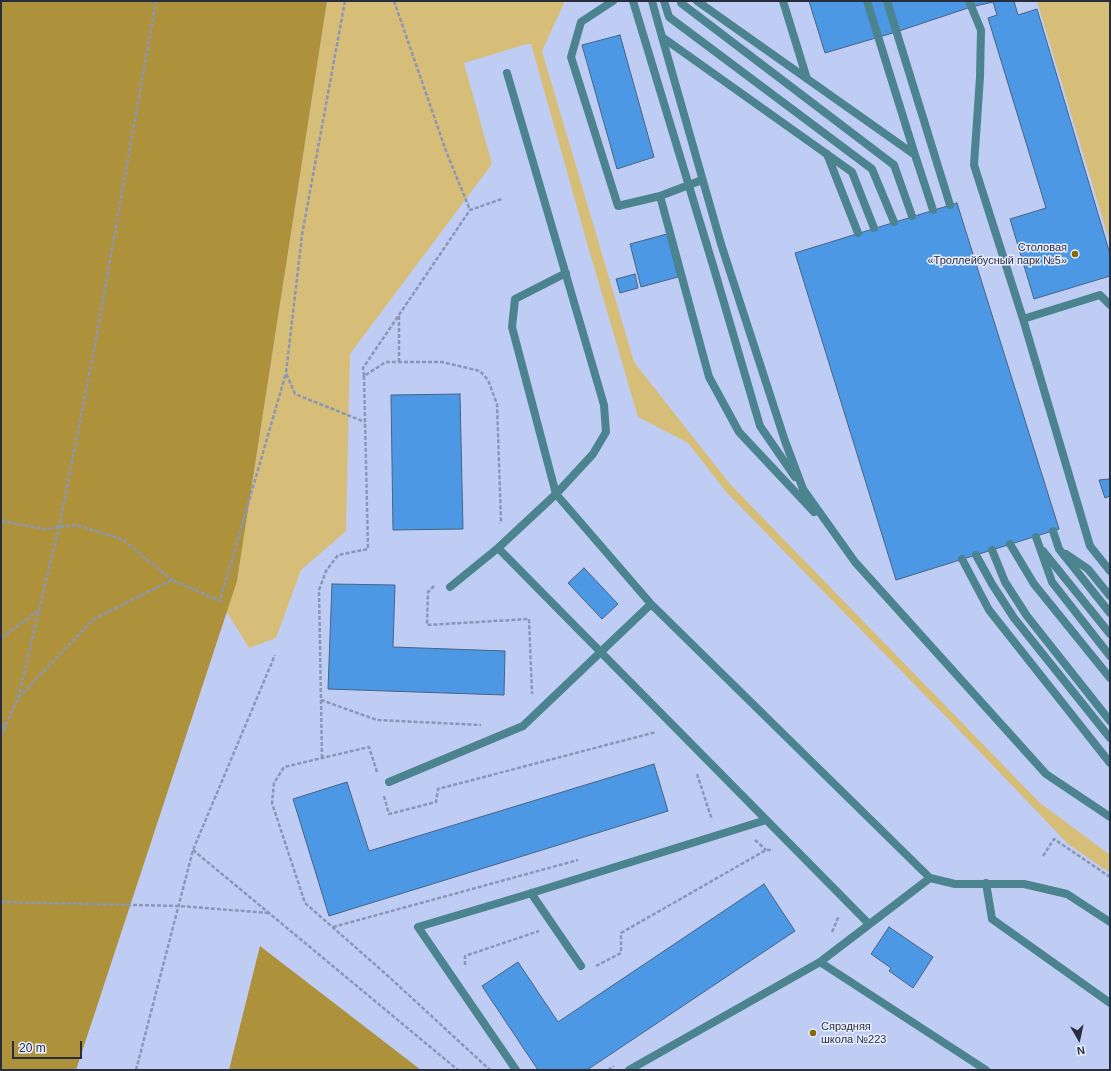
<!DOCTYPE html>
<html>
<head>
<meta charset="utf-8">
<style>
	body { margin:0 }
	#map { position:relative; width:1111px; height:1071px; overflow:hidden; background:#bfcdf5; font-family:Helvetica,sans-serif }
	canvas { display:block }
	.frame { position:absolute; inset:0; border:2px solid #292e3e; pointer-events:none }
	.north { position:absolute; left:1059px; top:1019px; width:40px; height:40px; -webkit-text-stroke:3px #e8eeff; paint-order:stroke; rotate:171deg; font-size:11px; font-weight:700; line-height:16px; text-align:center; color:#292e3e }
	.north::after { content:''; display:block; margin:auto; width:14px; height:18px; background:#292e3e; clip-path:polygon(50% 0,100% 100%,50% 72%,0 100%) }
	.scale { position:absolute; left:12px; top:1041px; width:70px; height:18px; box-sizing:border-box; border:2px solid #292e3e; border-top:0; padding-left:5px; font-size:12px; line-height:14px; white-space:nowrap; color:#292e3e; -webkit-text-stroke:3px #e8eeff; paint-order:stroke }
</style>
</head>
<body>
<div id="map">
<canvas width="1111" height="1071"></canvas>
<div class="frame"></div>
<div class="north">N</div>
<div class="scale">20 m</div>
</div>
<script>
const context = document.querySelector('canvas').getContext('2d');
context.lineJoin = 'round';
function fillPath(path, color) { context.fillStyle = color; context.fill(path, 'evenodd'); }
const shape = rows => new Path2D(rows.map(r => 'M' + r).join(''));
function stroke(path, color, width, dash) { context.strokeStyle = color; context.lineWidth = width; context.lineCap = dash ? 'butt' : 'round'; context.setLineDash(dash || []); context.stroke(path); }
function write(font, color, halo, rows, align = 'center') {
  context.font = font + ' Helvetica,sans-serif'; context.lineWidth = 3; context.setLineDash([]); context.textBaseline = 'middle'; context.strokeStyle = halo; context.fillStyle = color; for (const [text, x, y, turn = 0] of rows) {
    context.save(); context.translate(x, y); context.rotate((+turn || 0) * Math.PI / 180); context.textAlign = isNaN(turn) ? turn : align; if (halo) context.strokeText(text, 0, 0); context.fillText(text, 0, 0); context.restore();
  }
}
fillPath(shape([
	[327,1,565,1,542,51,634,362,730,484,1039,802,1110,855,1110,873,1068,844,953,724,727,493,688,443,638,417,587,243,531,44,527,44,464,63,492,164,350,354,346,531,301,570,276,638,249,648,220,601,237,581],
	[1037,1,1110,1,1110,243]
]), '#d7be78');
fillPath(shape([
	[1,1,327,1,237,581,76,1070,1,1070],
	[260,946,421,1070,229,1070]
]), '#ad913b');
const building = shape([
	[809,1,1014,1,1018,15,1037,9,1110,254,1110,276,1034,299,1010,219,1046,208,988,18,997,15,993,2,971,7,896,32,825,53,809,1],
	[620,35,654,157,617,169,582,45,620,35],
	[957,203,1059,529,896,580,795,253,957,203],
	[667,234,678,277,641,287,630,244,667,234],
	[635,274,638,288,620,293,616,279,635,274],
	[460,394,463,529,393,530,391,395,460,394],
	[1109,479,1110,481,1110,496,1105,498,1099,480,1109,479],
	[584,568,618,604,602,619,568,583,584,568],
	[332,584,395,585,393,647,505,651,504,695,328,689,332,584],
	[654,764,668,811,329,916,293,799,347,782,369,851,654,764],
	[764,884,795,931,587,1070,538,1070,482,986,518,962,558,1022,764,884],
	[889,927,933,957,913,988,889,971,891,968,871,954,889,927]
]);
fillPath(building, '#4c98e4');
stroke(building, '#486381', 1);
stroke(shape([
	[345,1,302,235,286,373,295,394,365,422],
	[394,1,446,151,470,210],
	[399,362,399,315],
	[364,376,363,368,470,210,502,199],
	[1,521,44,529,76,525,122,539,172,580],
	[434,586,428,592,427,625,529,619,532,694],
	[1,638,39,610],
	[18,698,59,527,95,345,156,1],
	[321,700,377,720,481,725],
	[1,728,6,722],
	[1,736,18,698,94,619,172,580,220,601,286,373],
	[322,758,319,590,326,571,338,555,368,549,364,376,386,362,442,362,480,371,488,380,497,404,501,521,499,523],
	[377,772,369,747,284,767,274,783,272,803,305,903,387,975,490,1070],
	[697,774,712,820],
	[384,796,389,814,436,802,438,789,656,732],
	[755,840,766,850],
	[193,850,458,1070],
	[1043,856,1054,839,1110,877],
	[1,902,179,906,269,913],
	[333,927,578,860],
	[832,932,838,918,838,916],
	[465,965,465,956,539,931],
	[596,966,621,953,621,933,766,850,773,850],
	[136,1070,193,850,275,655],
	[608,1070,614,1066]
]), '#8b96b6', 2.5, [4, 2]);
stroke(shape([
	[613,1,581,22,571,57,618,206,660,196,709,377,739,432,814,512],
	[633,1,715,272,760,426,795,477],
	[652,1,662,37,852,172,874,228],
	[664,1,669,17,872,169,894,222],
	[681,1,681,3,894,165,912,216],
	[697,1,915,155,933,210],
	[783,1,807,79],
	[867,1,915,155],
	[887,1,950,205],
	[969,1,981,30,980,77,974,165,1023,319,1090,546,1110,571],
	[662,37,721,244,785,441,803,489,855,562,1046,774,1110,817],
	[827,154,858,233],
	[660,196,702,180],
	[566,273,515,299,512,327,556,494,651,604,930,878,955,884,1024,884,1067,894,1110,922],
	[1023,319,1100,295,1110,305],
	[1053,531,1059,549,1110,613],
	[1036,537,1052,582,1110,656],
	[1010,544,1034,584,1110,678],
	[498,548,869,924],
	[992,550,1005,582,1027,616,1110,721],
	[1043,551,1110,634],
	[1066,554,1088,569,1110,596],
	[976,555,992,584,1014,618,1110,738],
	[962,559,989,610,1110,763],
	[450,587,498,548,556,494,593,454,606,432,604,405,507,73],
	[389,782,523,726,651,604],
	[986,883,992,919,1110,1003],
	[531,893,581,966],
	[820,962,986,1070],
	[516,1070,418,927,522,896,766,820],
	[629,1070,820,962,930,878]
]), '#4b838e', 8);
for (const [x, y, r, color] of [
	[1075,254,4,"#846902"],
	[813,1033,4,"#846902"]
]) { const dot = new Path2D(); dot.arc(x, y, r, 0, 2 * Math.PI); context.fillStyle = color; context.fill(dot); stroke(dot, '#e8eeff', 1.5); }
write('11px', '#292e3e', '#e8eeff', [
	["Столовая",1067,248],
	["«Троллейбусный парк №5»",1067,261],
	["Сярэдняя",821,1027,"left"],
	["школа №223",821,1040,"left"]
], 'right');
</script>
</body>
</html>
